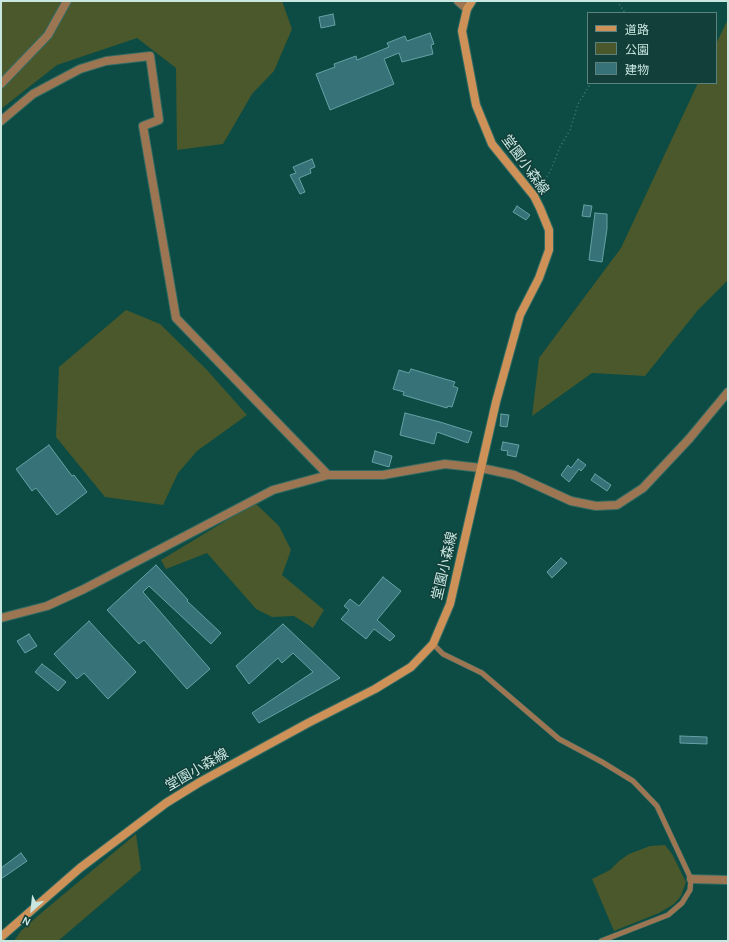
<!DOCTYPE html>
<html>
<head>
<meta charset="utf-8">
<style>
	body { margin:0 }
	#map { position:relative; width:729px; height:942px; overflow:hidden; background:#0c4c44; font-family:Karla,"Noto Sans JP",sans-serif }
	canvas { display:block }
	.frame { position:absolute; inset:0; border:2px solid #c9e6e1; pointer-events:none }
	.legend { position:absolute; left:587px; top:12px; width:130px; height:72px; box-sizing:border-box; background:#123f39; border:1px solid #5b827c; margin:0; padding:5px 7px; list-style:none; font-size:12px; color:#c9e6e1 }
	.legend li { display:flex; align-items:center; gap:8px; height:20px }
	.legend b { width:20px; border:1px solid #5b827c }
	.north { position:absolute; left:12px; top:890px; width:40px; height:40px; -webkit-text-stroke:3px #123f39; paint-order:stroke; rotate:207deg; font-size:11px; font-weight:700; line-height:16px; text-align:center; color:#c9e6e1 }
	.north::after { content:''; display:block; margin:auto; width:14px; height:18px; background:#c9e6e1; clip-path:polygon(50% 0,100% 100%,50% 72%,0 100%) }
</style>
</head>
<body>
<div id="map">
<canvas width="729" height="942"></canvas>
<div class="frame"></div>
<ul class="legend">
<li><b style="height:5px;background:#ce9258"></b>道路</li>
<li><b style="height:11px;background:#4a582b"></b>公園</li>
<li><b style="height:11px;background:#377278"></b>建物</li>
</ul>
<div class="north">N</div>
</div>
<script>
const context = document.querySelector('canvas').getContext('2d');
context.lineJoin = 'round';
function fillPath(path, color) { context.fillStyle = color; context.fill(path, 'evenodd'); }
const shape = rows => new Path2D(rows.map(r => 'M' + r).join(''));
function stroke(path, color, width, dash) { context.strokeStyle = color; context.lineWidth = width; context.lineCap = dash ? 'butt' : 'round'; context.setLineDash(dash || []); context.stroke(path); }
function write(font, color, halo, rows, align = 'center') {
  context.font = font + ' Karla,"Noto Sans JP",sans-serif'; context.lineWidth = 3; context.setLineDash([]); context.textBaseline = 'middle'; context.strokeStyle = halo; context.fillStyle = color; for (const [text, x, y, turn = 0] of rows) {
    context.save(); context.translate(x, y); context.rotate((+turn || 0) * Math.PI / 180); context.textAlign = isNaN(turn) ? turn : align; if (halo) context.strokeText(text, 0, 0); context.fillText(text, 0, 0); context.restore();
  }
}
fillPath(shape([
	[1,1,282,1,292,29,274,71,252,94,223,144,177,150,176,68,137,38,57,65,1,109],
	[728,19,728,280,698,310,645,376,592,373,532,416,539,358,621,248,698,83,716,83,716,44],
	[126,310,160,324,207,370,247,415,197,451,178,473,163,505,105,497,56,437,59,367],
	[255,503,279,526,291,550,282,575,324,610,313,628,294,616,272,617,256,609,207,553,166,569,161,560],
	[136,834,141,870,58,941,14,941,21,931,40,914],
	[665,845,672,854,686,882,681,896,674,904,659,913,614,931,592,879,610,870,619,861,629,854,650,846]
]), '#4a582b');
const building = shape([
	[333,14,335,25,321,28,319,17,333,14],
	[430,33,434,44,431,45,433,54,402,62,399,53,384,59,394,84,330,110,316,74,335,67,334,64,356,56,357,60,389,47,387,43,405,36,407,41,430,33],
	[312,159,315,167,310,169,311,173,299,178,305,192,300,194,290,175,296,173,293,167,312,159],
	[584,205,592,206,590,217,582,216,584,205],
	[517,206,530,215,526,220,513,212,517,206],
	[595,213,607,214,607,229,602,262,589,260,595,213],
	[411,369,455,382,453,386,458,388,452,407,448,406,447,408,403,395,404,392,393,389,399,370,409,373,411,369],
	[405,413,440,422,472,432,468,443,437,432,434,444,400,435,405,413],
	[501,414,509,415,507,427,500,426,501,414],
	[503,442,519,445,516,457,507,455,508,451,501,450,503,442],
	[49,445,72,476,74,475,87,492,57,515,36,488,32,491,16,469,49,445],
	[375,451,392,456,389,467,372,462,375,451],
	[578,459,586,465,581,471,579,469,569,482,561,475,568,465,571,468,578,459],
	[595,474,611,485,607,491,591,480,595,474],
	[561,558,567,563,552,578,547,572,561,558],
	[156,565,188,600,187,601,221,633,211,644,149,586,143,592,210,669,187,689,144,640,139,644,107,610,156,565],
	[383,577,401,591,377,620,395,636,390,641,374,629,366,639,341,619,349,610,344,606,350,599,359,606,383,577],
	[89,621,136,672,108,699,84,673,77,679,54,654,89,621],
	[283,624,340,678,259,723,252,713,313,672,293,653,282,663,278,658,249,684,236,666,283,624],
	[29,634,37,646,25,653,17,641,29,634],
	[42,664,66,682,58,691,35,672,42,664],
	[680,736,707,737,707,744,680,743,680,736],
	[21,853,27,861,1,879,1,868,21,853]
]);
fillPath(building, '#377278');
stroke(building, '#66a1a6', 1);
const service = shape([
	[433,644,443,654,482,673,559,739,602,762,633,781,657,806,691,879,690,890,682,903,668,915,601,941]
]);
const minor = shape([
	[458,1,467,9],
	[1,84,48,35,67,1],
	[1,121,33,94,80,69,106,61,150,56,159,120,143,126,176,318,328,475],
	[1,618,47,606,84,589,273,490,328,475,383,475,445,464,481,468,514,475,571,501,596,506,617,505,643,488,689,439],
	[691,879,728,880]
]);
const tertiary = shape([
	[689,439,728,392]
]);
const secondary = shape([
	[1,937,80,868,166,803,200,782,308,723,375,689,411,667,433,644,450,604,496,402,520,315,539,278,549,250,549,230,540,208,534,196,492,144,476,105,462,31,467,9,472,1]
]);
stroke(service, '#326b63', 6);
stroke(minor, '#326b63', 10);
stroke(tertiary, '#326b63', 10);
stroke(secondary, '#326b63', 10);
stroke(shape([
	[617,1,625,13],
	[538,190,550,172,560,147,570,130,578,104,591,83]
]), '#497e77', 1.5, [1, 3]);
stroke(service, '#9c7653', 5);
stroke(minor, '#9c7653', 8);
stroke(tertiary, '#9c7653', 8);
stroke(secondary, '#ce9258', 8);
write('14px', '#c9e6e1', '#123f39', [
	["堂園小森線",525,165,54],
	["堂園小森線",445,566,-77],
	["堂園小森線",197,770,-30]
]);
</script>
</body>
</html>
